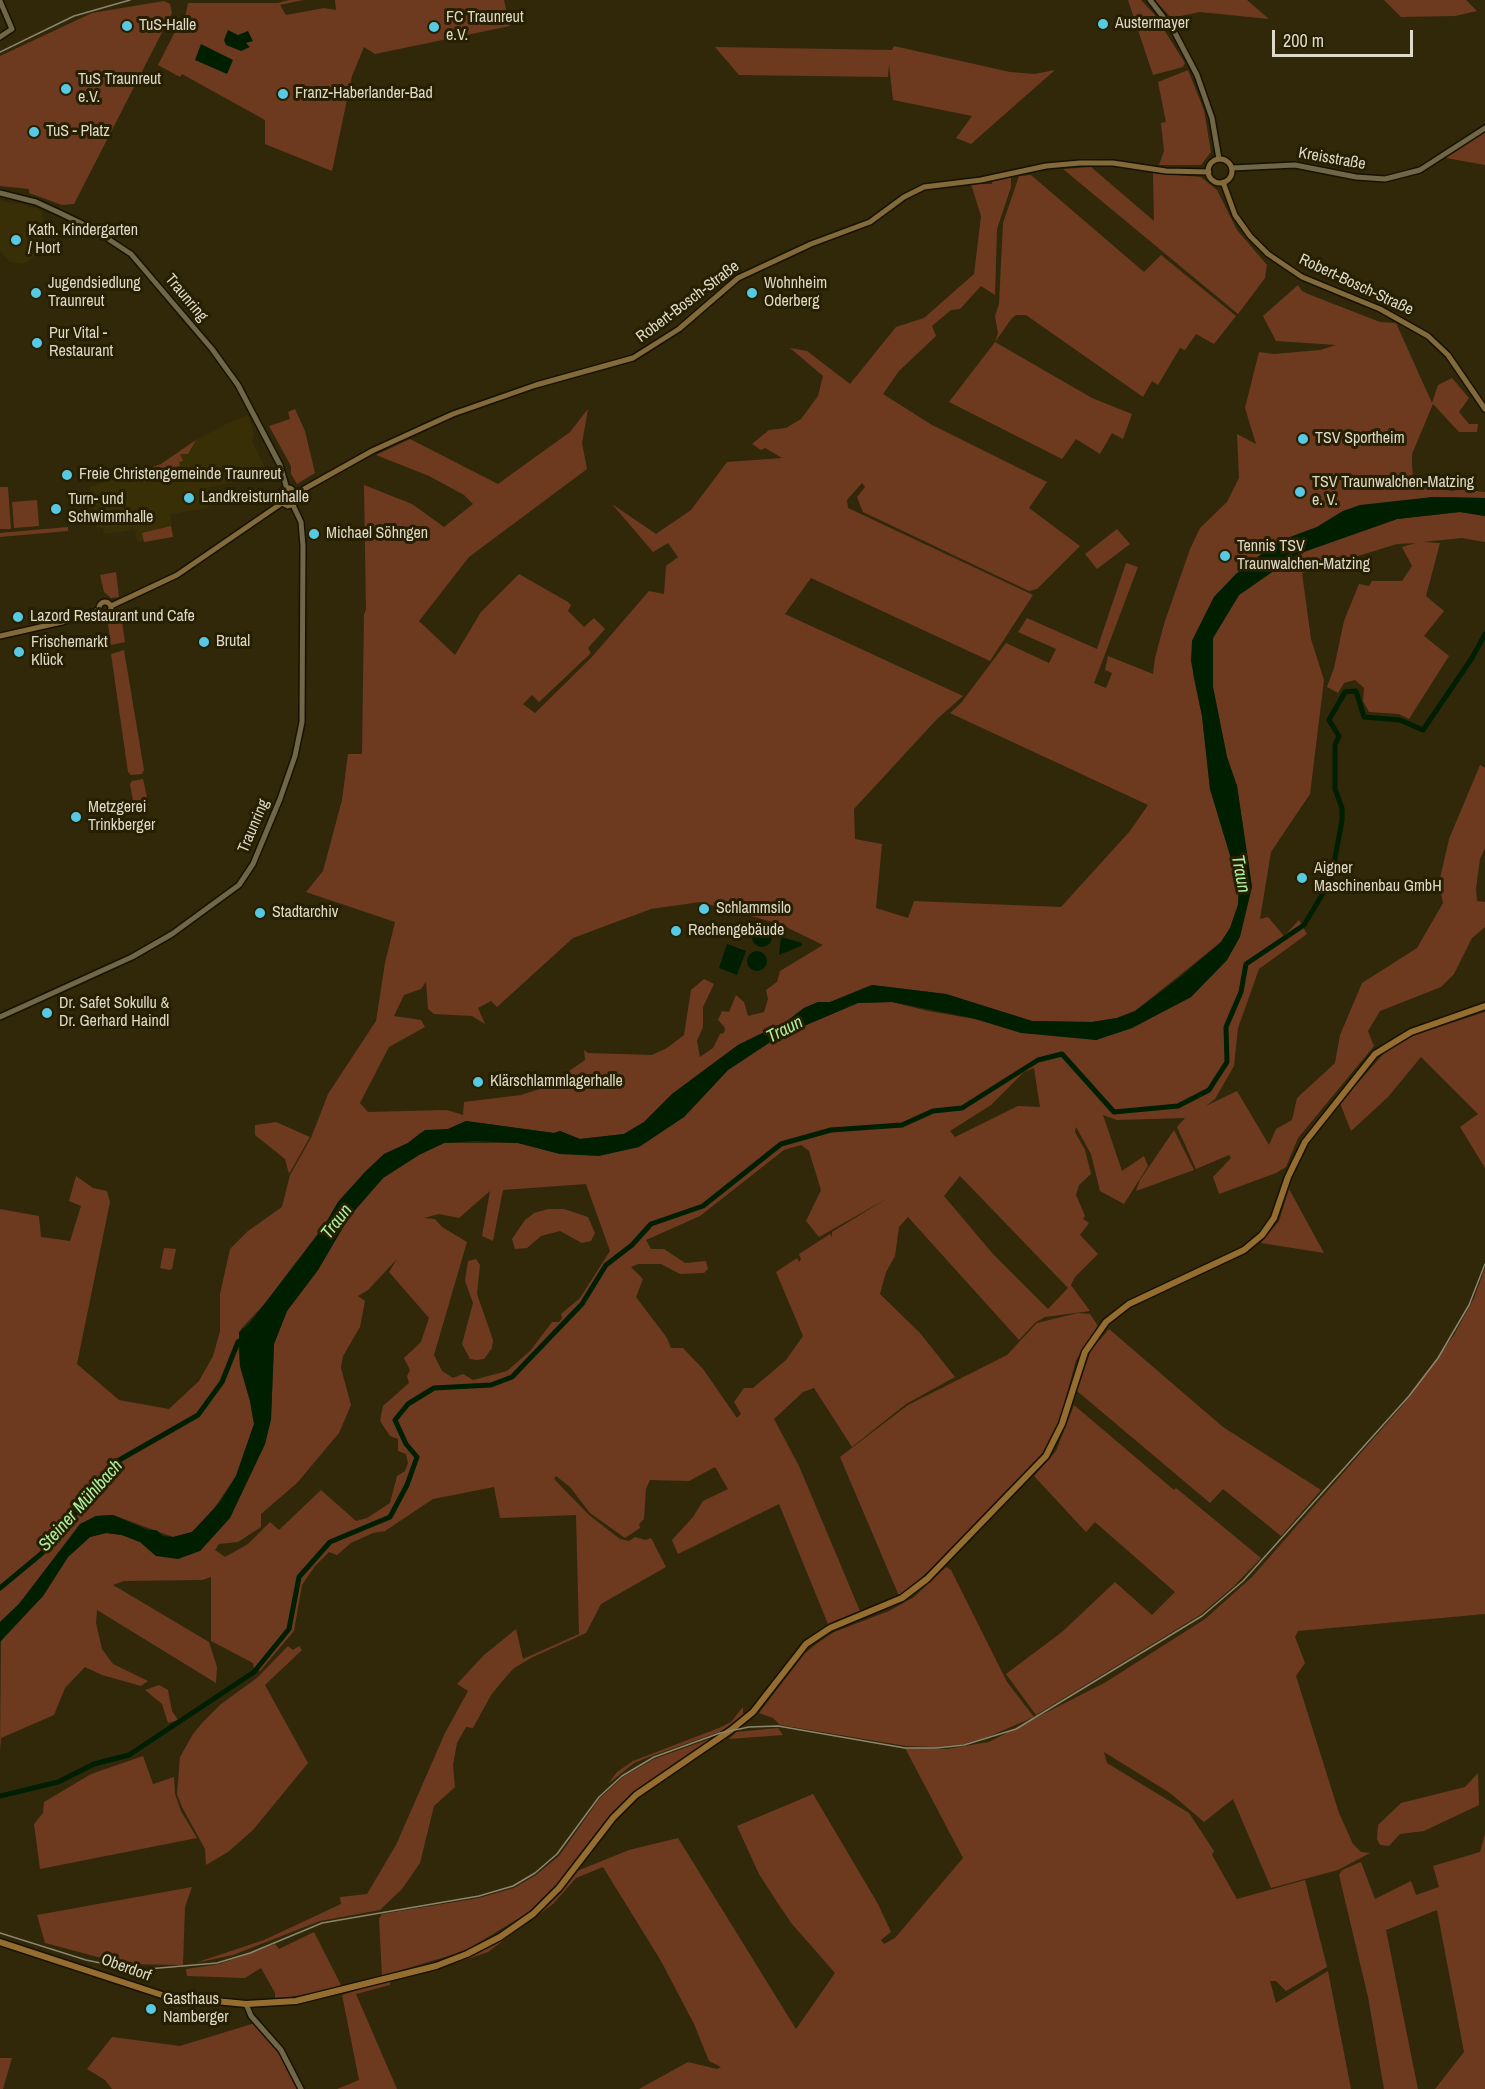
<!DOCTYPE html>
<html>
<head>
<meta charset="utf-8">
<style>
	body { margin:0 }
	#map { position:relative; width:1485px; height:2089px; overflow:hidden; background:#31280a; font-family:"Archivo Narrow",sans-serif }
	canvas { display:block }
	.scale { position:absolute; left:1272px; top:30px; width:141px; height:27px; box-sizing:border-box; border:3px solid #ded9c8; border-top:0; padding-left:8px; font-size:18px; line-height:21px; white-space:nowrap; color:#ded9c8; -webkit-text-stroke:4px #271f01; paint-order:stroke }
</style>
</head>
<body>
<div id="map">
<canvas width="1485" height="2089"></canvas>
<div class="scale">200 m</div>
</div>
<script>
const context = document.querySelector('canvas').getContext('2d');
context.lineJoin = 'round';
function fillPath(path, color) { context.fillStyle = color; context.fill(path, 'evenodd'); }
const shape = rows => new Path2D(rows.map(r => 'M' + r).join(''));
function stroke(path, color, width, dash) { context.strokeStyle = color; context.lineWidth = width; context.lineCap = dash ? 'butt' : 'round'; context.setLineDash(dash || []); context.stroke(path); }
function write(font, color, halo, rows, align = 'center') {
  context.font = font + ' "Archivo Narrow",sans-serif'; context.lineWidth = 6; context.setLineDash([]); context.textBaseline = 'middle'; context.strokeStyle = halo; context.fillStyle = color; for (const [text, x, y, turn = 0] of rows) {
    context.save(); context.translate(x, y); context.rotate((+turn || 0) * Math.PI / 180); context.textAlign = isNaN(turn) ? turn : align; if (halo) context.strokeText(text, 0, 0); context.fillText(text, 0, 0); context.restore();
  }
}
fillPath(shape([
	[0,200,37,208,42,212,44,249,24,264,10,262,0,251],
	[248,415,254,433,252,441,267,472,259,474,258,477,207,488,209,508,170,514,173,537,137,542,135,530,104,534,103,528,97,529,90,487,161,464,192,442,228,423]
]), '#392f06');
fillPath(shape([
	[289,0,303,0,280,5,286,15,324,8,336,10,335,0,504,0,510,26,375,54,364,47,352,76,332,171,265,144,265,120,182,74,180,77,158,65,179,24,185,18,188,3,278,3],
	[1128,0,1141,0,1154,14,1185,63,1183,67,1153,75],
	[1155,0,1247,0,1269,19,1200,12,1171,18],
	[1384,0,1466,0,1477,11,1455,16,1401,17],
	[164,1,170,4,172,13,74,204,62,205,29,193,29,189,0,186,0,56,92,13],
	[894,46,1010,72,1035,74,1055,70,971,144,956,138,972,116,893,100,889,64,888,77,739,75,715,47,892,50],
	[1188,70,1204,110,1211,152,1201,165,1159,165,1164,151,1161,123,1166,122,1158,82],
	[1485,131,1485,165,1446,158,1446,156],
	[1091,167,1154,221,1153,173,1201,177,1217,190,1237,230,1267,265,1265,278,1238,314,1063,169],
	[1031,175,1144,272,1161,255,1236,316,1214,344,1196,334,1185,350,1180,348,1158,385,1152,381,1143,397,1026,315,1016,315,1012,318,995,342,1092,398,1132,414,1123,439,1112,433,1100,454,1076,439,1062,459,949,402,995,342,998,333,995,316,999,304,1003,223,1019,176],
	[1011,176,1011,187,997,229,995,295,981,286,960,309,951,310,932,326,936,336,899,371,883,394,932,425,1047,482,1029,508,1080,546,1037,589,1029,591,863,512,857,497,865,487,862,483,847,500,848,508,1033,595,990,661,811,578,785,614,963,696,937,719,854,809,855,839,882,844,876,908,908,918,914,901,1061,907,1130,831,1148,805,950,713,961,703,1006,643,1049,663,1056,649,1018,632,1027,618,1097,649,1126,563,1138,567,1094,683,1106,688,1112,673,1105,670,1108,656,1153,674,1155,658,1164,624,1190,549,1200,528,1227,502,1239,478,1237,434,1256,444,1245,408,1259,352,1274,354,1320,350,1336,345,1276,341,1263,316,1298,285,1302,291,1308,294,1380,322,1396,323,1432,403,1438,385,1452,378,1469,398,1459,412,1469,424,1478,424,1477,432,1459,432,1433,404,1412,454,1412,464,1413,478,1451,491,1472,487,1476,491,1485,492,1485,498,1433,497,1343,511,1317,527,1277,542,1236,574,1214,597,1192,641,1193,675,1202,716,1210,789,1239,885,1238,905,1230,928,1221,942,1150,999,1135,1011,1117,1018,1092,1022,1032,1021,946,994,872,985,830,1002,818,1002,804,1008,787,1021,738,1045,672,1094,644,1122,624,1134,580,1139,560,1131,554,1133,466,1121,448,1129,420,1133,408,1143,384,1154,365,1172,338,1202,324,1226,266,1302,241,1329,238,1342,240,1366,250,1401,254,1424,236,1476,211,1513,192,1532,173,1537,113,1515,96,1516,81,1524,19,1604,0,1622,0,1209,39,1216,41,1237,70,1241,81,1206,69,1201,76,1176,93,1188,107,1191,110,1202,77,1364,119,1400,169,1409,199,1381,213,1356,220,1331,220,1294,230,1249,248,1231,282,1207,290,1175,311,1138,328,1094,376,1021,385,963,395,922,306,892,323,871,342,800,348,754,362,754,364,614,366,610,364,485,412,504,444,527,473,504,464,495,429,476,376,455,410,439,498,484,570,432,588,409,582,443,587,469,469,557,419,621,455,655,481,612,519,574,568,602,571,605,568,611,584,627,594,618,605,629,588,648,591,653,539,702,532,695,523,704,535,713,591,658,649,591,664,594,666,566,678,557,668,543,653,552,612,504,656,534,691,510,727,462,782,458,765,448,761,450,752,444,769,430,786,428,801,419,818,396,823,376,790,348,807,351,850,384,896,327,924,318,974,274,981,216,971,184,992,184,992,181],
	[700,902,780,924,823,945,780,971,777,982,766,990,768,999,764,1012,748,1016,744,1002,736,995,729,1012,722,1011,718,1020,725,1028,724,1033,720,1034,713,1048,700,1057,697,1041,703,1027,703,1007,714,984,704,979,691,990,684,1035,667,1048,652,1055,588,1053,584,1050,585,1060,546,1087,521,1095,464,1102,463,1115,447,1110,368,1112,360,1103,389,1047,425,1027,421,1020,394,1016,404,995,421,989,426,982,428,1009,434,1014,472,1016,485,1024,478,1008,491,1001,497,1007,573,938,651,909],
	[295,409,305,431,315,473,297,484,291,474,291,466,269,426,290,419,288,412],
	[196,440,188,454,180,454,183,461,179,462,180,466,173,467,174,472,161,475,161,479,154,481,153,476,147,478,148,482,130,482,129,477,161,464],
	[0,487,8,487,11,529,0,529],
	[37,500,39,526,14,528,12,502],
	[1460,512,1485,516,1485,542,1462,538,1422,542,1440,543,1426,596,1444,611,1424,636,1449,656,1409,719,1399,714,1369,712,1363,701,1364,688,1355,680,1344,683,1338,693,1327,687,1334,668,1344,621,1359,584,1369,586,1372,581,1402,581,1412,566,1402,547,1416,543,1397,544,1302,573,1311,639,1324,680,1310,794,1271,852,1260,919,1268,917,1284,936,1299,920,1307,934,1259,969,1238,1028,1234,1066,1215,1099,1206,1106,1237,1091,1269,1145,1276,1129,1292,1120,1297,1098,1335,1063,1340,1035,1362,983,1417,948,1443,903,1439,883,1449,839,1480,765,1485,768,1485,848,1480,859,1476,889,1477,901,1485,902,1485,927,1472,938,1454,974,1441,987,1380,1011,1368,1031,1374,1046,1298,1138,1286,1167,1276,1173,1219,1194,1213,1177,1231,1158,1229,1155,1196,1169,1177,1127,1185,1118,1117,1120,1103,1115,1122,1171,1144,1156,1148,1166,1124,1204,1100,1191,1091,1154,1076,1127,1075,1132,1085,1150,1091,1174,1079,1185,1076,1195,1085,1216,1083,1219,1089,1223,1080,1235,1098,1254,1075,1277,1071,1285,1090,1311,1045,1317,1036,1322,1019,1340,908,1217,899,1227,895,1256,886,1272,880,1294,920,1333,955,1377,906,1404,852,1447,814,1388,803,1392,774,1419,799,1466,860,1611,828,1624,779,1504,678,1554,672,1540,693,1517,703,1501,728,1489,715,1467,689,1481,650,1480,646,1489,644,1519,639,1524,640,1528,625,1538,590,1513,570,1487,556,1476,554,1479,589,1515,620,1539,629,1541,635,1537,645,1540,651,1538,666,1567,601,1604,586,1633,533,1657,514,1668,505,1678,491,1695,473,1728,466,1727,457,1743,453,1765,455,1787,434,1806,420,1863,402,1889,380,1910,320,1921,233,1955,195,1963,264,1940,341,1904,340,1897,367,1894,396,1845,445,1733,468,1691,457,1684,484,1655,516,1629,523,1659,579,1634,576,1515,500,1518,494,1487,433,1499,385,1531,373,1533,351,1543,337,1555,329,1552,315,1566,302,1585,294,1631,260,1671,254,1668,253,1663,211,1641,211,1577,202,1580,124,1581,113,1585,209,1642,217,1667,216,1683,97,1610,96,1623,102,1649,113,1664,148,1681,141,1686,102,1675,85,1667,65,1688,54,1715,1,1738,0,1752,1,1639,43,1596,68,1557,90,1537,106,1533,122,1535,140,1542,156,1556,200,1551,229,1518,265,1444,271,1419,274,1344,287,1311,318,1270,349,1217,383,1178,418,1155,444,1143,518,1143,560,1154,639,1147,684,1117,728,1070,778,1037,858,1003,892,1002,928,1011,1096,1040,1132,1028,1191,997,1227,960,1252,887,1237,786,1227,757,1213,687,1213,638,1239,595,1298,554,1397,519],
	[1034,1068,1040,1107,1018,1106,955,1137,950,1131,991,1105,1024,1072],
	[801,1145,809,1151,821,1190,806,1221,819,1237,888,1198,832,1232,832,1237,830,1234,799,1254,801,1259,799,1262,797,1258,776,1272,803,1336,786,1360,753,1388,744,1388,734,1402,741,1414,737,1418,703,1369,683,1348,671,1348,667,1338,636,1297,643,1279,631,1267,638,1264,661,1264,680,1274,704,1273,708,1269,706,1261,685,1263,664,1249,651,1249,646,1240,700,1216,784,1150],
	[960,1176,1068,1288,1048,1309,993,1254,944,1196],
	[586,1184,610,1251,580,1298,561,1314,562,1318,559,1322,552,1322,530,1351,507,1371,473,1380,463,1374,453,1378,442,1371,434,1355,467,1242,442,1227,435,1219,424,1218,439,1214,459,1218,490,1191,482,1236,493,1241,503,1190],
	[397,1259,389,1272,429,1318,421,1342,404,1358,410,1370,407,1376,409,1383,383,1406,380,1421,390,1436,398,1439,398,1451,406,1454,408,1463,405,1471,397,1476,390,1503,367,1518,356,1521,321,1490,279,1530,270,1522,248,1544,225,1557,215,1550,219,1544,238,1542,261,1527,261,1514,297,1483,339,1433,351,1405,341,1368,343,1356,360,1327,365,1301,358,1296,368,1290],
	[171,526,173,537,144,542,142,533],
	[68,527,68,531,0,537,0,533],
	[1117,529,1130,544,1097,569,1085,554],
	[116,572,119,597,111,598,104,592,100,575],
	[120,608,125,642,111,645,108,625],
	[124,650,144,770,142,774,131,775,128,772,111,654],
	[143,779,149,806,135,808,135,812,130,784,132,781],
	[1485,1012,1485,1168,1460,1127,1478,1114,1421,1057,1388,1097,1351,1131,1340,1103,1386,1051,1411,1036],
	[276,1122,310,1137,289,1174,285,1159,255,1135,255,1125],
	[1174,1130,1194,1170,1136,1191,1140,1180],
	[1289,1189,1324,1253,1261,1243,1279,1221],
	[548,1209,564,1209,588,1217,595,1233,591,1241,582,1243,560,1231,541,1236,527,1248,515,1249,512,1239,525,1220,534,1213],
	[164,1248,176,1249,172,1269,169,1270,160,1268],
	[476,1259,480,1265,477,1294,493,1340,492,1348,484,1359,477,1360,470,1359,462,1344,473,1303,465,1281,468,1261],
	[1485,1268,1485,1614,1298,1631,1295,1637,1305,1663,1296,1676,1339,1813,1353,1844,1361,1852,1370,1853,1338,1870,1271,1888,1233,1799,1204,1822,1170,1793,1104,1752,1107,1763,1189,1813,1214,1851,1212,1855,1237,1899,1305,1880,1327,1967,1286,1991,1276,1981,1270,1981,1276,2003,1328,1971,1351,2089,639,2089,688,2062,717,2069,721,2067,709,2061,694,2024,661,1961,603,1867,576,1878,553,1904,488,1952,439,1969,390,1981,390,1985,356,1994,397,2089,337,2089,359,2080,342,1995,477,1952,509,1934,560,1891,577,1871,629,1850,678,1838,796,2029,835,1973,792,1924,777,1902,759,1874,737,1826,813,1794,878,1904,891,1932,881,1940,884,1944,895,1938,963,1858,905,1748,947,1749,989,1742,1106,1682,1205,1619,1252,1577,1402,1406,1454,1335,1474,1298],
	[1078,1313,1090,1314,1098,1326,1076,1360,1059,1424,1043,1456,942,1560,899,1596,840,1457,908,1405,1007,1355,1037,1323],
	[1109,1329,1223,1427,1321,1490,1281,1536,1223,1489,1210,1503,1077,1391,1091,1350],
	[1074,1405,1174,1490,1176,1488,1261,1558,1233,1587,1200,1615,1036,1715,1006,1674,1062,1632,1115,1582,1152,1615,1175,1592,1095,1522,1086,1532,1034,1476,1056,1451],
	[946,1567,951,1570,1007,1682,1034,1717,990,1736,964,1744,936,1747,906,1746,780,1725,773,1718,759,1713,805,1653,819,1642,834,1632,889,1611,914,1597],
	[288,1646,293,1650,299,1646,302,1650,265,1685,308,1763,253,1830,228,1852,206,1865,205,1849,182,1807,177,1794,180,1757,193,1734,203,1722,221,1704,257,1678],
	[159,1685,168,1690,172,1711,178,1720,168,1723,162,1704,145,1690],
	[743,1707,743,1715,722,1731,651,1756,634,1763,608,1784,617,1772,633,1761,719,1728,731,1722],
	[778,1728,783,1735,729,1739,736,1732],
	[715,1737,633,1792,610,1815,556,1886,531,1911,465,1951,382,1976,379,1919,382,1914,479,1898,514,1888,536,1875,559,1856,600,1798,623,1777,654,1759],
	[143,1756,153,1784,174,1777,175,1794,181,1811,197,1838,40,1869,34,1824,43,1813,44,1802,91,1774],
	[1478,1773,1479,1805,1424,1831,1400,1834,1389,1846,1380,1845,1377,1839,1378,1825,1401,1803,1465,1787],
	[1485,1834,1485,2089,1435,2089,1464,2052,1437,1910,1386,1930,1418,2089,1384,2089,1368,1997,1339,1875,1342,1870,1361,1862,1375,1899,1411,1881,1416,1895,1439,1887,1433,1866,1480,1852],
	[192,1887,185,1907,183,1965,124,1964,45,1943,37,1915],
	[314,1932,342,1987,275,2000,275,1993,261,1968,245,1978,187,1976,186,1969,220,1964,275,1944,279,1949],
	[255,2023,281,2052,299,2089,112,2089,105,2080,87,2069,112,2037,180,2046],
	[0,2058,12,2058,3,2089,0,2089]
]), '#6d3a20');
fillPath(shape([
	[228,30,238,35,248,31,253,41,246,43,250,47,241,51,226,45,224,40],
	[201,44,233,60,227,74,195,60],
	[1433,497,1485,498,1485,516,1460,512,1397,519,1298,554,1239,595,1213,638,1213,687,1227,757,1237,786,1252,887,1240,937,1227,960,1191,997,1132,1028,1096,1040,1021,1033,972,1018,892,1002,858,1003,778,1037,728,1070,684,1117,639,1147,599,1156,560,1154,518,1143,476,1141,444,1143,419,1155,383,1178,349,1217,318,1270,287,1311,274,1344,271,1419,265,1444,230,1518,200,1551,178,1559,156,1556,140,1542,122,1535,106,1533,90,1537,68,1557,43,1596,0,1642,0,1622,19,1604,80,1524,96,1516,113,1515,148,1530,156,1530,163,1536,173,1537,192,1532,220,1502,236,1476,254,1424,250,1401,240,1366,239,1332,249,1324,266,1302,324,1226,338,1202,365,1172,384,1154,408,1143,425,1130,448,1129,466,1121,554,1133,560,1131,580,1139,624,1134,644,1122,672,1094,738,1045,787,1021,804,1008,818,1002,830,1002,872,985,946,994,1032,1021,1092,1022,1117,1018,1135,1011,1179,978,1221,942,1230,928,1238,905,1239,885,1210,789,1202,716,1191,661,1192,641,1214,597,1236,574,1277,542,1317,527,1343,511,1360,505],
	'752 937a10 10 0 1 1 20 0a10 10 0 1 1-20 0Z',
	[781,937,802,943,801,946,779,955],
	[727,944,746,951,737,975,719,968],
	'747 961a10 10 0 1 1 20 0a10 10 0 1 1-20 0Z'
]), '#001e00');
stroke(shape([
	[0,1588,41,1554,62,1531,114,1463,198,1415,222,1382,238,1342,243,1339],
	[0,1796,58,1782,94,1764,129,1755,254,1672,289,1629,299,1577,330,1542,390,1517,407,1485,417,1457,406,1444,395,1420,408,1404,434,1388,491,1385,512,1377,582,1304,606,1265,632,1245,651,1224,703,1206,781,1144,831,1130,902,1125,933,1111,962,1108,1038,1060,1062,1054,1114,1112,1178,1106,1209,1090,1227,1062,1226,1027,1241,992,1246,964,1304,925,1331,880,1342,820,1342,808,1335,789,1335,745,1339,736,1329,720,1345,692,1356,691,1364,717,1400,720,1423,730,1472,658,1485,634]
]), '#001e00', 5);
const tertiary = shape([
	[1150,0,1174,31,1197,75,1212,118,1219,159],
	[0,1,12,29,0,37],
	[1232,168,1295,165,1356,177,1385,179,1420,170,1485,128],
	[0,193,36,202,62,214,93,229,131,254,212,349,238,385,280,465,287,489],
	[0,1017,132,957,172,934,239,885,253,864,280,799,295,756,302,722,303,546,301,522,293,505],
	[246,2004,251,2016,281,2050,301,2089]
]);
const secondary = shape([
	'1208 171a12 12 0 1 1 24 0a12 12 0 1 1-24 0Z',
	[1223,182,1235,215,1250,236,1268,254,1302,277,1380,309,1428,336,1448,355,1485,409],
	[297,493,372,451,453,414,536,385,633,358,679,329,738,278,811,244,870,222,904,197,924,187,981,180,1046,166,1080,163,1113,163,1166,171,1209,172],
	[282,503,280,496,283,490,290,488,297,493],
	[282,503,288,506,294,504,298,498,297,493],
	'99 608a6 6 0 1 1 12 0a6 6 0 1 1-12 0Z',
	[111,606,177,575,282,503],
	[0,636,62,622,99,610]
]);
const primary = shape([
	[0,1942,165,1996,246,2004,296,2001,436,1966,467,1954,500,1937,533,1914,559,1888,613,1818,636,1795,731,1730,753,1712,806,1644,830,1628,902,1598,927,1579,1046,1456,1062,1424,1085,1352,1106,1322,1129,1304,1244,1250,1262,1235,1274,1218,1288,1177,1305,1142,1375,1054,1411,1032,1485,1006]
]);
stroke(tertiary, '#171100', 8);
stroke(secondary, '#171100', 8);
stroke(primary, '#171100', 9);
stroke(tertiary, '#706748', 5);
stroke(secondary, '#836a3b', 5);
stroke(primary, '#956e2f', 6);
stroke(shape([
	[0,52,74,16,130,0],
	[0,1933,86,1960,115,1966,148,1969,217,1963,250,1953,322,1923,479,1896,513,1886,535,1873,557,1854,599,1797,622,1776,654,1757,720,1733,749,1727,778,1726,905,1748,936,1748,964,1745,1016,1729,1202,1616,1243,1581,1409,1396,1438,1358,1469,1305,1485,1264]
]), '#8d866f', 1.5);
for (const [x, y, r, color] of [
	[1103,24,6,"#57c9e2"],
	[127,26,6,"#57c9e2"],
	[434,27,6,"#57c9e2"],
	[66,89,6,"#57c9e2"],
	[283,94,6,"#57c9e2"],
	[34,132,6,"#57c9e2"],
	[16,240,6,"#57c9e2"],
	[36,293,6,"#57c9e2"],
	[752,293,6,"#57c9e2"],
	[37,343,6,"#57c9e2"],
	[1303,439,6,"#57c9e2"],
	[67,475,6,"#57c9e2"],
	[1300,492,6,"#57c9e2"],
	[189,498,6,"#57c9e2"],
	[56,509,6,"#57c9e2"],
	[314,534,6,"#57c9e2"],
	[1225,556,6,"#57c9e2"],
	[18,617,6,"#57c9e2"],
	[204,642,6,"#57c9e2"],
	[19,652,6,"#57c9e2"],
	[76,817,6,"#57c9e2"],
	[1302,878,6,"#57c9e2"],
	[704,909,6,"#57c9e2"],
	[260,913,6,"#57c9e2"],
	[676,931,6,"#57c9e2"],
	[47,1013,6,"#57c9e2"],
	[478,1082,6,"#57c9e2"],
	[151,2009,6,"#57c9e2"]
]) { const dot = new Path2D(); dot.arc(x, y, r, 0, 2 * Math.PI); context.fillStyle = color; context.fill(dot); stroke(dot, '#271f01', 2); }
write('16px', '#ded9c8', '#271f01', [
	["FC Traunreut",446,18],
	["e.V.",446,36],
	["Austermayer",1115,24],
	["TuS-Halle",139,26],
	["TuS Traunreut",78,80],
	["e.V.",78,98],
	["Franz-Haberlander-Bad",295,94],
	["TuS - Platz",46,132],
	["Kath. Kindergarten",28,231],
	["/ Hort",28,249],
	["Jugendsiedlung",48,284],
	["Traunreut",48,302],
	["Wohnheim",764,284],
	["Oderberg",764,302],
	["Pur Vital -",49,334],
	["Restaurant",49,352],
	["TSV Sportheim",1315,439],
	["Freie Christengemeinde Traunreut",79,475],
	["TSV Traunwalchen-Matzing",1312,483],
	["e. V.",1312,501],
	["Landkreisturnhalle",201,498],
	["Turn- und",68,500],
	["Schwimmhalle",68,518],
	["Michael Söhngen",326,534],
	["Tennis TSV",1237,547],
	["Traunwalchen-Matzing",1237,565],
	["Lazord Restaurant und Cafe",30,617],
	["Brutal",216,642],
	["Frischemarkt",31,643],
	["Klück",31,661],
	["Metzgerei",88,808],
	["Trinkberger",88,826],
	["Aigner",1314,869],
	["Maschinenbau GmbH",1314,887],
	["Schlammsilo",716,909],
	["Stadtarchiv",272,913],
	["Rechengebäude",688,931],
	["Dr. Safet Sokullu &",59,1004],
	["Dr. Gerhard Haindl",59,1022],
	["Klärschlammlagerhalle",490,1082],
	["Gasthaus",163,2000],
	["Namberger",163,2018]
], 'left');
write('16px', '#ded9c8', '#271f01', [
	["Kreisstraße",1332,159,10],
	["Robert-Bosch-Straße",1356,285,25],
	["Traunring",186,298,50],
	["Robert-Bosch-Straße",688,302,-37],
	["Traunring",254,826,-67],
	["Oberdorf",126,1968,20]
]);
write('italic 18px', '#a9f0a1', '#271f01', [
	["Traun",1240,874,79],
	["Traun",785,1030,-27],
	["Traun",337,1222,-52],
	["Steiner Mühlbach",81,1506,-48]
]);
</script>
</body>
</html>
